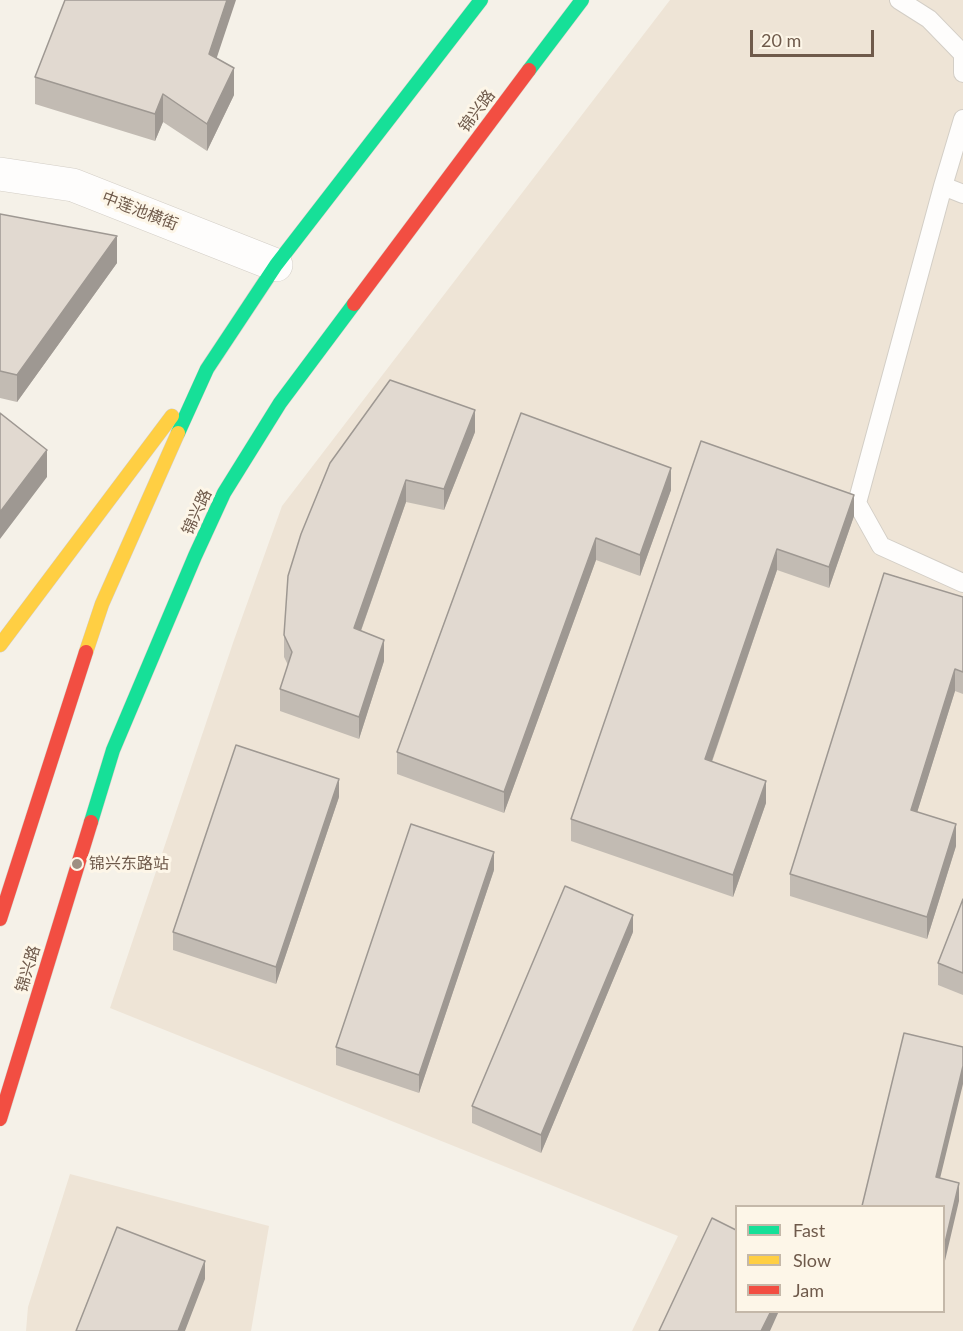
<!DOCTYPE html>
<html>
<head>
<meta charset="utf-8">
<style>
	body { margin:0 }
	#map { position:relative; width:963px; height:1331px; overflow:hidden; background:#f5f1e8; font-family:Lato,sans-serif }
	canvas { display:block }
	.legend { position:absolute; left:735px; top:1205px; width:210px; height:108px; box-sizing:border-box; background:#fdf6e8; border:2px solid #c4b8a9; margin:0; padding:8px 10px; list-style:none; font-size:18px; color:#6f5a4b }
	.legend li { display:flex; align-items:center; gap:12px; height:30px }
	.legend b { width:30px; border:2px solid #c4b8a9 }
	.scale { position:absolute; left:750px; top:30px; width:124px; height:27px; box-sizing:border-box; border:3px solid #6f5a4b; border-top:0; padding-left:8px; font-size:18px; line-height:21px; white-space:nowrap; color:#6f5a4b; -webkit-text-stroke:4px #fdf6e8; paint-order:stroke }
</style>
</head>
<body>
<div id="map">
<canvas width="963" height="1331"></canvas>
<ul class="legend">
<li><b style="height:8px;background:#16e098"></b>Fast</li>
<li><b style="height:8px;background:#ffcf43"></b>Slow</li>
<li><b style="height:8px;background:#f24e42"></b>Jam</li>
</ul>
<div class="scale">20 m</div>
</div>
<script>
const context = document.querySelector('canvas').getContext('2d');
context.lineJoin = 'round';
function fillPath(path, color) { context.fillStyle = color; context.fill(path, 'evenodd'); }
const shape = rows => new Path2D(rows.map(r => 'M' + r).join(''));
function stroke(path, color, width, dash) { context.strokeStyle = color; context.lineWidth = width; context.lineCap = dash ? 'butt' : 'round'; context.setLineDash(dash || []); context.stroke(path); }
function write(font, color, halo, rows, align = 'center') {
  context.font = font + ' Lato,"Noto Sans SC",sans-serif'; context.lineWidth = 6; context.setLineDash([]); context.textBaseline = 'middle'; context.strokeStyle = halo; context.fillStyle = color; for (const [text, x, y, turn = 0] of rows) {
    context.save(); context.translate(x, y); context.rotate((+turn || 0) * Math.PI / 180); context.textAlign = isNaN(turn) ? turn : align; if (halo) context.strokeText(text, 0, 0); context.fillText(text, 0, 0); context.restore();
  }
}
fillPath(shape([
	[670,0,963,0,963,1331,632,1331,678,1236,110,1008,234,640,282,506],
	[736,1206,944,1206,944,1312,736,1312],
	[70,1174,269,1226,251,1331,26,1331,28,1307]
]), '#eee4d6');
const lane = shape([
	[899,0,929,19,963,54,963,73],
	[963,119,943,186,857,503,881,546,963,583],
	[943,186,963,194]
]);
const street = shape([
	[0,174,73,185,276,265]
]);
const fast = shape([
	[529,70,582,0],
	[178,433,207,369,276,265,481,0],
	[91,822,113,750,195,556,224,493,280,403,354,304]
]);
const slow = shape([
	[0,645,172,416],
	[86,652,102,604,178,433]
]);
const jam = shape([
	[354,304,529,70],
	[0,919,86,652],
	[0,1119,91,822]
]);
stroke(lane, '#d3cec6', 20);
stroke(street, '#d3cec6', 34);
stroke(fast, '#d4cec7', 15);
stroke(slow, '#d4cec7', 15);
stroke(jam, '#d4cec7', 15);
stroke(lane, '#fefdfc', 18);
stroke(street, '#fefdfc', 33);
stroke(fast, '#16e098', 14);
stroke(slow, '#ffcf43', 14);
stroke(jam, '#f24e42', 14);
fillPath(shape([
	[217,58,234,95,207,151,163,122,155,141,35,104,35,77],
	[0,214,117,263,17,402,0,398],
	[521,413,671,490,640,576,596,560,504,813,397,774,397,752],
	[475,432,444,510,406,502,361,631,384,661,359,739,280,711,280,689,288,665,284,657,284,635,330,463],
	[701,441,854,516,829,588,777,570,712,762,766,803,733,897,571,841,571,819],
	[963,597,963,694,955,691,917,812,956,846,927,939,790,896,790,874],
	[339,797,276,984,173,950,173,932],
	[494,870,419,1093,336,1065,336,1047],
	[963,899,963,995,938,985,938,963],
	[633,932,541,1153,472,1123,472,1106]
]), '#c2bbb3');
fillPath(shape([
	[227,0,236,0,209,81,209,54],
	[234,68,234,95,207,151,207,124],
	[163,94,163,122,155,141,155,114],
	[117,236,117,263,17,402,17,375],
	[475,410,475,432,444,510,444,489],
	[47,450,47,477,0,539,0,512],
	[671,468,671,490,640,576,640,555],
	[406,480,406,502,354,650,354,628],
	[854,495,854,516,829,588,829,567],
	[596,538,596,560,504,813,504,792],
	[777,549,777,570,705,781,705,759],
	[384,640,384,661,359,739,359,717],
	[955,669,955,691,911,832,911,810],
	[339,779,339,797,276,984,276,967],
	[766,781,766,803,733,897,733,875],
	[956,824,956,846,927,939,927,917],
	[494,852,494,870,419,1093,419,1075],
	[633,915,633,932,541,1153,541,1135],
	[963,1066,963,1084,936,1195,936,1177],
	[959,1183,959,1201,944,1265,944,1247],
	[205,1261,205,1279,185,1331,178,1331],
	[771,1311,779,1311,770,1331,761,1331]
]), '#9e9892');
const building = shape([
	[65,0,227,0,209,54,234,68,207,124,163,94,155,114,35,77,65,0],
	[0,214,117,236,17,375,0,371,0,214],
	[390,380,475,410,444,489,406,480,354,628,384,640,359,717,280,689,292,652,284,635,288,576,301,534,330,463,390,380],
	[0,413,47,450,0,512,0,413],
	[521,413,671,468,640,555,596,538,504,792,397,752,521,413],
	[701,441,854,495,829,567,777,549,705,759,766,781,733,875,571,819,701,441],
	[884,573,963,597,963,672,955,669,911,810,956,824,927,917,790,874,884,573],
	[236,745,339,779,276,967,173,932,236,745],
	[411,824,494,852,419,1075,336,1047,411,824],
	[565,886,633,915,541,1135,472,1106,565,886],
	[963,899,963,973,938,963,963,899],
	[904,1033,963,1047,963,1066,936,1177,959,1183,944,1247,944,1206,862,1206,904,1033],
	[712,1218,736,1230,736,1311,771,1311,761,1331,659,1331,712,1218],
	[117,1227,205,1261,178,1331,76,1331,117,1227]
]);
fillPath(building, '#e1d9d0');
stroke(building, '#9e9892', 1.5);
for (const [x, y, r, color] of [
	[77,864,6,"#9e8f82"]
]) { const dot = new Path2D(); dot.arc(x, y, r, 0, 2 * Math.PI); context.fillStyle = color; context.fill(dot); stroke(dot, '#fdf6e8', 2); }
write('16px', '#6f5a4b', '#fdf6e8', [
	["锦兴路",477,111,-53],
	["中莲池横街",140,211,21],
	["锦兴路",197,512,-65],
	["锦兴路",28,969,-73]
]);
write('16px', '#6f5a4b', '#fdf6e8', [
	["锦兴东路站",89,864]
], 'left');
</script>
</body>
</html>
